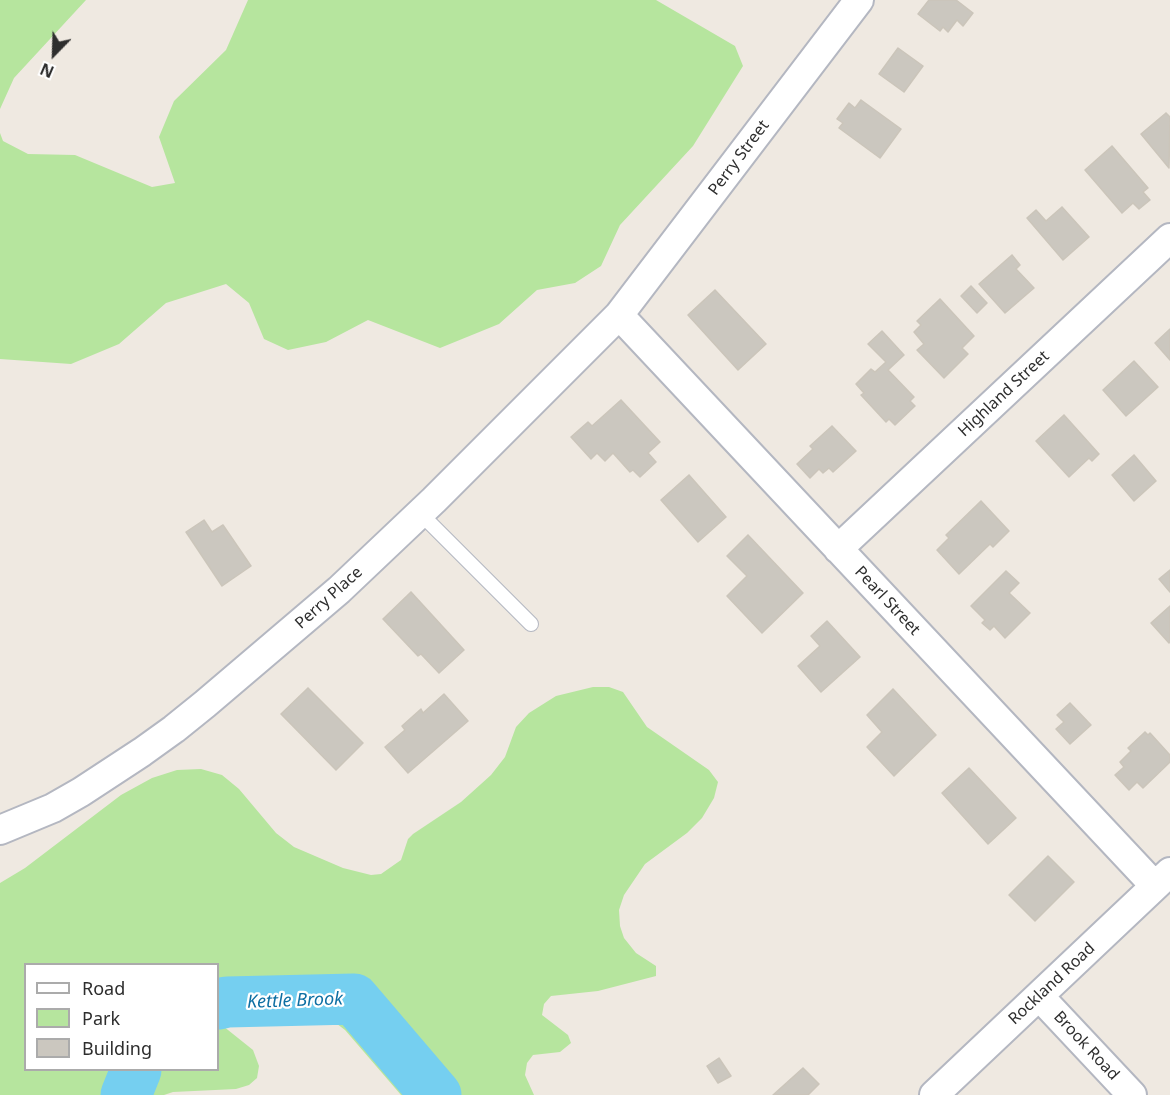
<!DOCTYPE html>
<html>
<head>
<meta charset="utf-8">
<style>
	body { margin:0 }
	#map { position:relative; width:1170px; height:1095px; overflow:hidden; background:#efe9e1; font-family:"Noto Sans",sans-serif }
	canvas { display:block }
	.legend { position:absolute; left:24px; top:963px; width:195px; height:108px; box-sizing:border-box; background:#fff; border:2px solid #ababab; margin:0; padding:8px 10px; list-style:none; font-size:18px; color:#2e2e2e }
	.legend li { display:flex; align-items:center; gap:12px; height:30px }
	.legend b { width:30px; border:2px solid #ababab }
	.north { position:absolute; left:24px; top:24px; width:60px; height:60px; -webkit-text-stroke:4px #fff; paint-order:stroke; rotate:203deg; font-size:16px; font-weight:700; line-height:24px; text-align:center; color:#2e2e2e }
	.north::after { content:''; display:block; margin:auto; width:21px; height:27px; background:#2e2e2e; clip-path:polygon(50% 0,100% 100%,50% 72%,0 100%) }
</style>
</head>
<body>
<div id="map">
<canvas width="1170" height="1095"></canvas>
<ul class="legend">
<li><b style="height:8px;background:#fff"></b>Road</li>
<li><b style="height:16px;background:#b6e59e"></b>Park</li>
<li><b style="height:16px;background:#cbc7bf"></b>Building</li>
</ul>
<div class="north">N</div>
</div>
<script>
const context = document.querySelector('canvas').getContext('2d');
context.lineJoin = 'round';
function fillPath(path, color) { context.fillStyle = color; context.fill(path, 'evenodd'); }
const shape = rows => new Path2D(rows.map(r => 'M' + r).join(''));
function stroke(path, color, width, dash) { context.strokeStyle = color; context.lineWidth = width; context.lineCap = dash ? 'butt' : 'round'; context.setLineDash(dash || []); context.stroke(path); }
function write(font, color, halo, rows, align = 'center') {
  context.font = font + ' "Noto Sans",sans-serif'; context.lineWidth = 4.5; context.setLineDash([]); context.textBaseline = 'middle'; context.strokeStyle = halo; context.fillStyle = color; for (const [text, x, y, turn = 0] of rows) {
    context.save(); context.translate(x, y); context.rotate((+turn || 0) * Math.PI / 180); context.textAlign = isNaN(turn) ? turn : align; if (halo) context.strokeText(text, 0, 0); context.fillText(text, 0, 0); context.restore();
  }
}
fillPath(shape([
	[0,0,86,0,14,78,0,109],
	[248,0,656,0,735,46,743,66,693,146,620,225,601,266,575,283,537,290,499,324,440,348,368,320,326,342,288,350,264,339,249,303,226,284,166,303,119,344,71,364,0,359,0,133,3,141,28,154,75,155,152,187,175,183,159,137,174,101,226,50],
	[593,687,609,687,623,692,647,727,709,770,718,782,714,798,702,818,687,833,645,864,624,895,619,910,620,926,624,938,636,953,656,966,656,976,598,991,551,996,544,1004,542,1015,568,1035,571,1043,560,1052,533,1055,527,1063,525,1075,534,1095,401,1095,345,1030,324,1014,270,1002,241,1001,227,1005,220,1011,218,1022,253,1050,259,1066,257,1078,249,1085,236,1089,173,1092,164,1095,0,1095,0,883,25,868,121,795,152,778,177,770,201,769,222,775,239,789,276,833,294,847,343,868,371,875,381,874,401,860,408,839,413,834,461,802,491,775,505,757,516,727,529,713,556,696],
	[26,964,218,964,218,1070,26,1070]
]), '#b6e59e');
stroke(shape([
	[218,1004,227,1002,354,999,436,1095],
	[126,1095,136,1070]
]), '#75cff0', 51);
const building = shape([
	[929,0,956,0,973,13,963,26,957,20,948,32,943,27,940,31,918,14,929,0],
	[898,48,923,66,904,92,879,74,898,48],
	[861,100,901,129,880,158,839,128,843,123,837,119,849,103,855,108,861,100],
	[1166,113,1170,117,1169,168,1141,134,1166,113],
	[1112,146,1148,188,1143,192,1150,200,1139,209,1133,203,1122,213,1085,170,1112,146],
	[1062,207,1089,237,1063,260,1027,218,1036,210,1046,221,1062,207],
	[1012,255,1020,265,1016,269,1034,288,1005,313,979,284,1012,255],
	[971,286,987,303,977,313,961,296,971,286],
	[715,290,766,344,738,370,688,315,715,290],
	[940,299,974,336,962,348,968,354,944,378,917,350,924,344,914,332,921,325,917,321,940,299],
	[1170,329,1170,360,1155,343,1170,329],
	[882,331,904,355,888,370,914,397,910,401,915,406,895,425,889,419,886,422,861,395,864,393,856,384,871,369,875,372,886,362,868,344,882,331],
	[1134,361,1158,387,1126,416,1103,390,1134,361],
	[621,400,660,442,648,453,656,462,640,477,633,470,630,472,613,453,605,461,597,453,591,459,571,437,588,422,592,426,621,400],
	[1064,415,1099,454,1092,461,1089,458,1069,477,1036,441,1064,415],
	[832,426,856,451,833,472,829,468,823,473,819,469,810,478,797,464,813,449,810,446,832,426],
	[1134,455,1156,481,1134,501,1112,475,1134,455],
	[689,475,726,517,698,542,661,500,689,475],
	[981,501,1009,531,993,547,990,544,959,574,937,550,949,538,946,535,981,501],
	[204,520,212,532,223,525,251,566,222,586,186,532,204,520],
	[748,535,803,593,762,633,727,596,747,576,727,556,748,535],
	[1170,570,1170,592,1159,579,1170,570],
	[1006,571,1019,583,1009,593,1030,613,1005,638,994,626,990,630,982,623,985,620,971,606,1006,571],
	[411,592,464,650,439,673,421,654,418,656,383,619,411,592],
	[1170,606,1170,642,1169,643,1151,623,1170,606],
	[827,621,860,657,821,692,798,666,820,646,811,636,827,621],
	[308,688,363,743,336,770,281,714,308,688],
	[893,689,936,735,894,776,867,747,882,732,867,715,893,689],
	[444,694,468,721,408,773,385,747,405,730,402,726,421,709,423,713,444,694],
	[1070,703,1091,725,1070,744,1056,729,1064,722,1057,715,1070,703],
	[1145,732,1148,735,1150,733,1170,755,1170,762,1143,788,1137,782,1129,790,1115,775,1124,767,1120,762,1131,751,1128,748,1145,732],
	[969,768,1016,818,988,844,942,793,969,768],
	[1048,856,1074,882,1035,921,1009,895,1048,856],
	[719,1058,731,1076,718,1083,707,1066,719,1058],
	[803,1068,819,1084,808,1095,773,1095,803,1068]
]);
fillPath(building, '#cbc7bf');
stroke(building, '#cbc5ba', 1.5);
const lane = shape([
	[420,513,531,624]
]);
const street = shape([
	[619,315,1155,886],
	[838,549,1170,238],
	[0,830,53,808,81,792,142,752,174,729,205,704,339,590,434,500,619,315,859,0],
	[1039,996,1132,1095],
	[934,1095,1170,872]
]);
stroke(lane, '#b4b7c1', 16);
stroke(street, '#b4b7c1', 32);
stroke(lane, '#fff', 14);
stroke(street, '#fff', 28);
write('16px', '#2e2e2e', '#fff', [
	["Perry Street",739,158,-53],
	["Highland Street",1004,394,-43],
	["Perry Place",329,598,-42],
	["Pearl Street",887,601,47],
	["Rockland Road",1052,984,-43],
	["Brook Road",1086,1046,47]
]);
write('italic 18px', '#0d6fa3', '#fff', [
	["Kettle Brook",295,1001,-2]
]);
</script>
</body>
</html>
